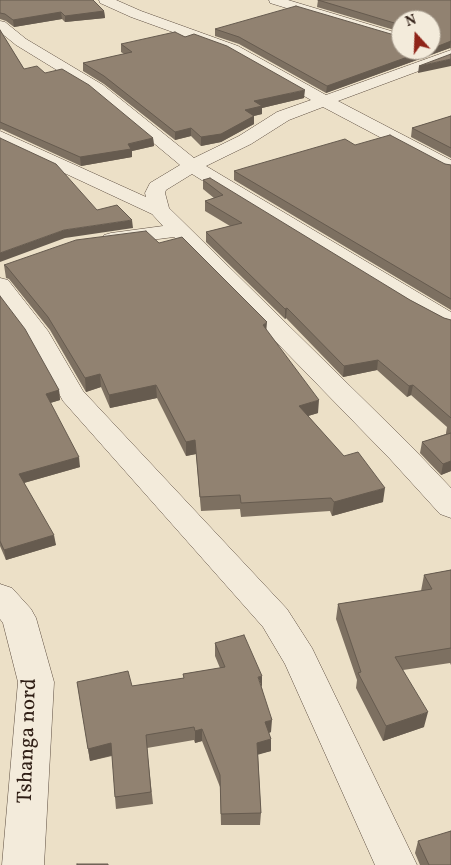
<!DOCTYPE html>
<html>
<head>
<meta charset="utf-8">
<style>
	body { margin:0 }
	#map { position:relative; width:451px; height:865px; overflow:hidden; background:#ece0c7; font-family:Vollkorn,serif }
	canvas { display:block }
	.north { position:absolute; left:391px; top:10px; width:50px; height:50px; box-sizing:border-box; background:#f3ebdb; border:1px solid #a4998b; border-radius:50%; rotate:340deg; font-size:14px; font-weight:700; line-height:20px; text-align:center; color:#2e1d14 }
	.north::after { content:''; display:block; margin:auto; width:18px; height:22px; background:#8f2418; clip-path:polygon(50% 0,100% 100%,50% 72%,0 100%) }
</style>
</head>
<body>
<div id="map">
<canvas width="451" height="865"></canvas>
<div class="north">N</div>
</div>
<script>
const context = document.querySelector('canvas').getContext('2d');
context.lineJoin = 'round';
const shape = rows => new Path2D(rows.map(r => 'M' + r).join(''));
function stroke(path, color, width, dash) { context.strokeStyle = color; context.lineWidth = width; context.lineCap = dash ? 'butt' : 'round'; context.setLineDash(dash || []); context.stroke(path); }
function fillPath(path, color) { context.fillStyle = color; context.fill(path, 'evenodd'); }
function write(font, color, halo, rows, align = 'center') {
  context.font = font + ' Vollkorn,serif'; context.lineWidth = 4; context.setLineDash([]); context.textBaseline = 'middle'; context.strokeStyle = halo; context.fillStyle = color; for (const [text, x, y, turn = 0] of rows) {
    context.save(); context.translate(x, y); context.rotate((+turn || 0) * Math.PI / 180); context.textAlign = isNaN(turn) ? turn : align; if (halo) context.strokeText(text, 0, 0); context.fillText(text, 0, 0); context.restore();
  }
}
const minor = shape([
	[99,0,116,0,141,11,238,46,326,95,451,50,451,59,338,101,451,160,451,173,444,171,323,107,289,120,251,144,206,166,451,312,451,329,443,327,410,309,192,174,166,190,165,193,169,208,410,445,451,488,451,518,440,514,390,459,174,237,111,245,104,243,101,239,104,235,111,233,163,226,152,214,0,143,0,131,146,197,145,193,150,183,180,165,91,91,16,45,0,32,0,21,5,22,26,39,103,85,194,158,239,136,277,112,311,100,228,52,131,17,100,3,99,0],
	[269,0,288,0,401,34,401,43,270,3,269,0],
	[0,278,8,280,48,331,83,391,287,609,312,648,417,865,375,865,285,664,263,627,63,401,28,337,0,300,0,278],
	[0,584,12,588,31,609,36,618,54,682,44,865,2,865,18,682,3,623,0,619,0,584]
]);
stroke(minor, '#5e4e41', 1);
fillPath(minor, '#f3ebdb');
fillPath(shape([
	[0,0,104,11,105,18,65,22,62,19,14,27,6,21,0,19],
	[318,0,451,0,451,49,450,48,326,93,239,44,215,36,215,29,431,50,401,20,401,32,317,7],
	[0,30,24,69,45,73,153,138,154,146,132,151,132,157,81,166,1,129,0,130],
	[121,44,304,98,262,108,262,114,254,116,254,124,221,142,201,146,191,136,175,140,104,84,83,71,83,63,124,54,121,52],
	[451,116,451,158,411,137,412,128],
	[355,145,451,165,451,310,234,180,234,171],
	[203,180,410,300,444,318,451,320,451,471,441,475,420,453,422,442,446,434,446,433,447,427,411,395,407,397,377,370,343,377,286,318,285,319,206,242,206,232,230,226,205,211,205,201,214,198,203,189],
	[159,243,266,330,318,413,308,416,383,502,332,516,330,511,241,517,240,509,201,511,196,454,186,456,157,398,110,408,101,387,86,392,50,330,9,279,6,278,4,265],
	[0,296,59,390,60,400,50,403,80,467,24,483,56,545,6,560,0,546],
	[451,570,451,665,450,663,403,670,424,727,383,741,356,688,357,680,336,619,338,604,421,591,424,575],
	[215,643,262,688,271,732,269,733,271,751,258,754,261,813,260,825,221,825,220,787,202,741,195,743,194,740,147,748,153,804,116,809,115,797,112,756,90,761,77,682,132,686,184,678,183,674,220,668,215,656],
	[418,841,451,865,420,865,415,853]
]), '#7d7061');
fillPath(shape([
	[104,11,105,18,65,22,65,16],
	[61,12,62,19,14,27,13,20],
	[451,41,450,48,326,93,327,86,427,50,431,50,431,49],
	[451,59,451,66,418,73,419,66],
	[305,90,304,98,262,108,262,114,245,118,245,110,254,101],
	[254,116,254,124,221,142,201,146,201,137],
	[191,128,191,136,175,140,175,132],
	[153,138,154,146,132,151,132,157,81,166,80,157],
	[132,220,133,228,65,238,0,262,0,253,64,230],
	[287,308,286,318,285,319,285,309],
	[267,322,266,334,263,325],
	[378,360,377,370,343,377,344,366],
	[100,374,101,387,86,392,85,378],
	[156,385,157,398,110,408,109,395],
	[413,385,411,395,407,397,409,386],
	[59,390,60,400,47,404,46,394],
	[319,400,318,413,298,419,299,406],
	[195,440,196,454,186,456,186,442],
	[79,457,80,467,20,484,19,474],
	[451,461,451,471,441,475,443,464],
	[385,488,383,502,332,516,334,502],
	[54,535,56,545,6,560,4,550],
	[262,676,262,688,258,677],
	[428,712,424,727,383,741,386,726],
	[272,720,271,732,264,734,265,722],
	[202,729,202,741,195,743,195,731],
	[271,739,271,751,257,755,257,743],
	[111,743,113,755,90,761,88,749]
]), '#665b4f');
const building = shape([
	[0,0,93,0,104,11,65,16,61,12,13,20,5,14,0,13,0,0],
	[318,0,451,0,451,41,431,49,431,20,401,20,401,25,318,0],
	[296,6,401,37,401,50,427,50,327,86,239,37,215,29,296,6],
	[0,30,24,69,37,66,45,73,62,69,89,85,153,138,128,144,131,149,80,157,0,122,0,30],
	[175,32,185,37,194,34,227,46,305,90,254,101,262,106,245,110,254,116,221,134,201,137,191,128,175,132,104,76,83,63,132,52,121,44,175,32],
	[451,54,451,59,419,66,451,54],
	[451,116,451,148,412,128,451,116],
	[390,135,445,164,451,165,451,299,234,171,345,139,355,145,390,135],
	[0,138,56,164,97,210,117,205,132,220,64,230,0,253,0,138],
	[210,178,410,300,444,318,451,320,451,418,413,385,409,386,378,360,344,366,287,308,285,309,206,232,242,223,205,201,223,195,203,180,210,178],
	[146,231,159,243,182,237,267,322,263,325,319,400,299,406,344,456,358,452,385,488,334,502,331,498,241,503,240,495,200,497,195,440,186,442,156,385,109,395,100,374,85,378,48,317,7,267,4,265,76,240,146,231],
	[0,296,25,329,59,390,46,394,79,457,19,474,54,535,4,550,0,541,0,296],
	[451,433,451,461,443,464,422,442,451,433],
	[451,570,451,648,395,657,428,712,386,726,358,673,361,672,338,604,432,589,424,575,451,570],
	[244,635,262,676,258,677,272,720,265,722,271,739,257,743,261,813,221,814,220,775,202,729,195,731,194,727,146,735,151,792,115,797,111,743,88,749,77,682,128,671,132,686,184,678,183,674,225,667,215,643,244,635],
	[451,831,451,865,429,865,418,841,451,831],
	[77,864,108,864,108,865,77,865,77,864]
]);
fillPath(building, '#918271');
stroke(building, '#665b4f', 1);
write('21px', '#2e1d14', '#f3ebdb', [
	["Tshanga nord",29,741,-88]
]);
</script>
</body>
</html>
